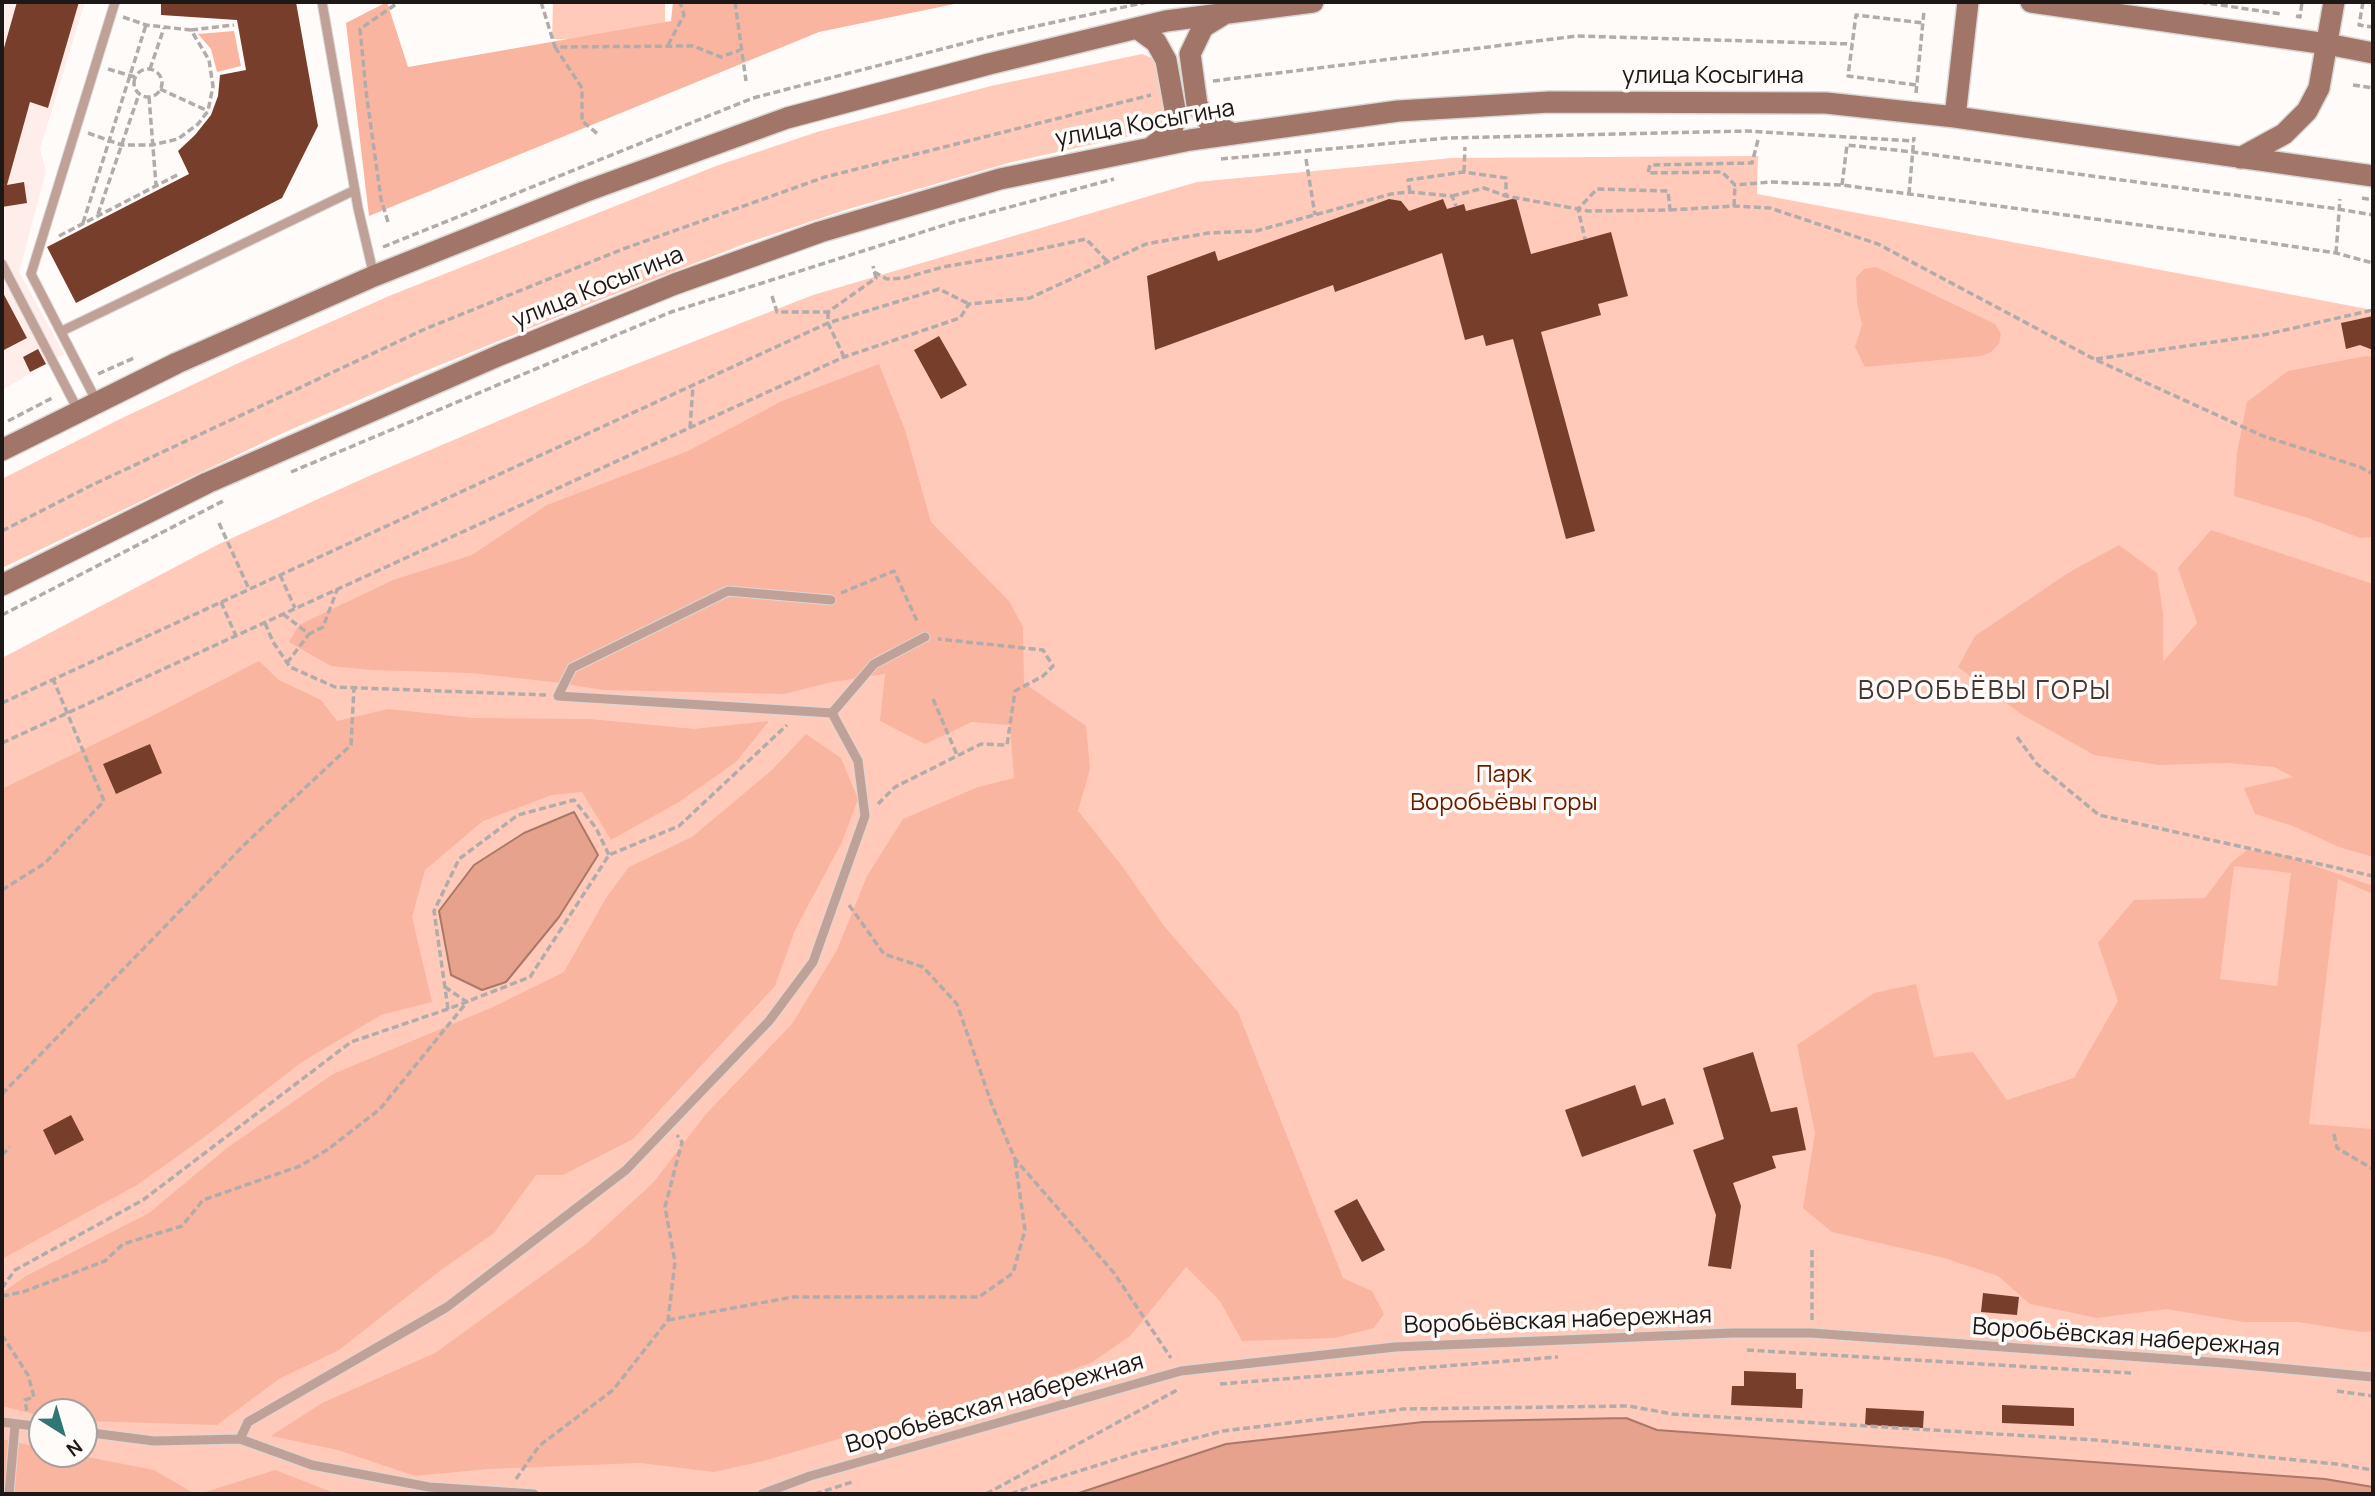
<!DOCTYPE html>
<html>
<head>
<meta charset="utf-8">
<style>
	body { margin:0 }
	#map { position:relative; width:2375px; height:1496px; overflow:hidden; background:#fffbf9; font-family:Manrope,sans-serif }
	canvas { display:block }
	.frame { position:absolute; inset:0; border:4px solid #1d1715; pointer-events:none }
	.north { position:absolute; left:28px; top:1398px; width:70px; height:70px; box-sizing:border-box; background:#fffbf9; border:2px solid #a5a09e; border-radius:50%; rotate:143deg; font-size:19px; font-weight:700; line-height:28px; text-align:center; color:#1d1715 }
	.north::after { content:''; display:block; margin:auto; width:24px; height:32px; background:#2f7772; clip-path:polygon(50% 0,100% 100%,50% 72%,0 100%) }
</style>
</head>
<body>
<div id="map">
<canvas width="2375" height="1496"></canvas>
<div class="frame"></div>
<div class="north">N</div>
</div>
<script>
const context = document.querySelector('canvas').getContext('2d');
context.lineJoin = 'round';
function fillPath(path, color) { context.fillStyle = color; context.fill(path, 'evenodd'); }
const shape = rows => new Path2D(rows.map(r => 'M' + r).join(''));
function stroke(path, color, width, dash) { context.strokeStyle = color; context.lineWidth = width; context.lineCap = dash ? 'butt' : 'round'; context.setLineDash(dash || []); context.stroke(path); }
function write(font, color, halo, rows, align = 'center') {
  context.font = font + ' Manrope,sans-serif'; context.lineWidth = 7; context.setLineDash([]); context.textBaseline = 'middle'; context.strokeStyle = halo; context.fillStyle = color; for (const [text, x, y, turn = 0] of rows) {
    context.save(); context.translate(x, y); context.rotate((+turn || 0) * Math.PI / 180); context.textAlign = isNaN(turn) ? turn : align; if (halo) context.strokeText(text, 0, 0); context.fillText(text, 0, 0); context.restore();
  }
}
fillPath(shape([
	[2,2,85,2,40,149,46,171,19,272,64,354,2,390]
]), '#feede8');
fillPath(shape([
	[553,2,665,2,665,39,552,39],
	[1142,54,1157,60,1171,127,1012,162,845,210,747,243,587,305,425,371,283,433,2,568,2,479,118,420,245,360,389,296,716,166,817,132,991,86],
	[1758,156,1757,194,2373,310,2373,1487,2325,1479,1657,1430,1626,1418,1423,1422,1226,1444,1076,1494,2,1494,2,658,219,544,369,476,590,382,813,295,1197,182,1452,158],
	[42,1412,84,1412,84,1454,42,1454]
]), '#ffcab9');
fillPath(shape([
	[387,2,408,67,671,21,673,2,964,2,819,32,369,216,346,23],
	[234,31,241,66,217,72,211,49,198,34],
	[1876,267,1995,324,2001,334,1999,344,1991,352,1981,356,1865,367,1855,347,1862,325,1857,302,1856,278,1864,269],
	[2366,356,2373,357,2373,537,2360,538,2308,518,2234,496,2237,453,2247,402,2288,371],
	[879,364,905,430,931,522,1009,601,1023,627,1024,683,1086,726,1090,769,1078,811,1122,866,1164,926,1238,1012,1343,1278,1372,1291,1384,1314,1374,1328,1334,1338,1242,1341,1220,1301,1186,1267,1130,1336,1091,1363,957,1410,887,1425,763,1461,714,1472,640,1463,488,1469,415,1476,338,1450,271,1436,322,1403,435,1353,586,1244,653,1183,706,1114,792,1024,837,950,867,876,903,819,978,787,1014,778,1010,725,972,722,925,744,880,721,885,674,832,682,784,694,603,690,553,682,471,673,372,670,331,666,289,642,299,625,393,580,472,555,547,505,688,451,782,401],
	[2211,530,2373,584,2373,857,2339,847,2293,826,2255,814,2244,788,2293,777,2274,767,2227,763,2159,765,2094,755,2021,714,1958,667,1975,636,2068,573,2119,545,2157,573,2163,614,2163,662,2197,623,2178,568],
	[259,661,279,680,321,700,337,721,388,709,473,718,590,719,694,729,769,721,736,762,679,802,611,840,582,792,552,795,483,821,425,870,412,917,432,1002,381,1015,302,1062,203,1138,137,1185,2,1259,2,789,156,714],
	[806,734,841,758,858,799,842,842,795,930,775,986,633,1139,563,1175,536,1175,494,1233,441,1270,339,1350,279,1379,217,1425,84,1421,84,1412,42,1412,42,1416,2,1406,2,1293,26,1276,149,1213,227,1148,333,1074,493,1007,564,972,606,898,629,867,692,837,772,770],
	[2247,850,2283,855,2373,886,2373,894,2338,879,2309,1124,2373,1129,2373,1331,2362,1332,2298,1322,2244,1322,2166,1309,2097,1318,2030,1304,1998,1276,1944,1258,1832,1232,1803,1208,1815,1133,1797,1045,1874,993,1916,984,1934,1057,1973,1052,2007,1100,2074,1078,2118,1001,2098,943,2134,900,2205,898,2231,863],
	[2234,866,2291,873,2277,986,2220,979],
	[2,1439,42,1448,42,1454,72,1454,154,1470,195,1494,2,1494],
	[275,1470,337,1494,199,1494]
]), '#fab5a0');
const water = shape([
	[574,812,598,855,559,917,506,982,482,990,451,975,439,911,474,865,524,833,574,812],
	[1626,1418,1657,1430,2325,1479,2373,1487,2373,1494,1076,1494,1226,1444,1423,1422,1626,1418]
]);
fillPath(water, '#e6a28d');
stroke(water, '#aa7869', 2);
fillPath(shape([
	[17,2,79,2,48,108,30,102,7,185,24,182,27,203,2,207,2,185,5,185,2,184,2,55],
	[161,2,296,2,318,126,282,198,76,303,47,247,189,174,178,151,195,135,211,115,218,96,220,75,246,70,237,20,161,15],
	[1516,198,1531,254,1611,232,1628,296,1598,304,1601,315,1541,332,1595,531,1566,539,1513,339,1486,346,1483,335,1465,340,1442,253,1335,292,1333,285,1155,350,1147,276,1215,251,1218,261,1389,199,1401,201,1409,211,1443,199,1447,209,1464,204,1466,211],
	[2,291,27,338,2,351],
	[2373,316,2373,350,2360,345,2346,349,2341,323],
	[939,336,967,385,941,399,914,350],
	[38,349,46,364,30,372,23,357],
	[150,744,162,773,116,794,103,764],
	[1753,1052,1771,1112,1797,1107,1806,1150,1772,1156,1776,1168,1733,1183,1741,1206,1731,1269,1708,1266,1716,1215,1693,1150,1724,1139,1703,1068],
	[1635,1085,1642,1106,1665,1098,1674,1124,1582,1157,1565,1110],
	[71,1115,84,1140,55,1155,43,1130],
	[1357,1199,1385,1250,1362,1262,1334,1211],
	[1983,1293,2019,1297,2017,1315,1981,1312],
	[1744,1371,1796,1373,1796,1389,1803,1389,1802,1408,1731,1405,1732,1386,1744,1386],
	[2002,1405,2074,1408,2074,1426,2002,1423],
	[1866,1408,1924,1411,1923,1428,1865,1425]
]), '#783e2c');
const lane = shape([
	[322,2,358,208,374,276],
	[2,264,79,412],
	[62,331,355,190],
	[97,402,31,274,115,2],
	[832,713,874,664,925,637],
	[2,1422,42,1427],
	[84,1432,154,1441,240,1439,312,1465,429,1487,534,1494],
	[240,1439,248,1422,447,1307,626,1170,769,1021,813,962,865,816,858,761,832,713,558,696,572,668,728,591,831,600],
	[9,1494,15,1425],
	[762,1494,810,1476,1181,1371,1395,1347,1732,1333,1811,1333,2224,1363,2373,1377]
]);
const secondary = shape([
	[2031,2,2327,44,2373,53],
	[1224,14,1203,27,1190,54,1197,105,1209,122,1233,134],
	[1137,28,1156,42,1166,60,1176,115,1172,131,1153,146],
	[1955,117,1968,2],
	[2240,158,2284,134,2307,111,2319,88,2334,2],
	[2,450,177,363,374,276,584,192,787,118,989,64,1166,21,1313,2],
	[2,585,207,483,500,355,675,284,820,232,1000,179,1190,140,1398,111,1549,102,1826,103,1955,117,2373,176]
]);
stroke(lane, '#dbd7d5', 11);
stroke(secondary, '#dbd7d5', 24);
stroke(shape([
	[541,2,555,47,693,46,721,57,740,50],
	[709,2,714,2],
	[735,2,746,81],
	[2200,2,2281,14],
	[2363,2,2359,25,2373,27],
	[2296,16,2300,17,2302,2],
	[191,30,234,25],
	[668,45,684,15,680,2],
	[555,47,582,88,582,121,599,135],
	[108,69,135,77],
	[150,69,164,28],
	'134 83a14 14 0 1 1 28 0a14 14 0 1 1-28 0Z',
	[1213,81,1577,36,1852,44],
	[1916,85,1848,76,1856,15,1923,23],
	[2353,85,2373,88],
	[160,89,208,111],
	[1916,93,1924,11],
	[149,97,156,185],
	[88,133,122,145,152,145,178,139,198,124,208,111,213,86,209,60,191,30,146,25,123,17],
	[1758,140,1752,163,1650,165,1648,173,1722,172,1735,185,1771,182,1842,185,2244,239,2336,253,2373,263],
	[1221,159,1447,138,1747,131,1914,141],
	[1306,159,1315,215],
	[1464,172,1465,147],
	[1842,185,1847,145,1913,152,2338,209,2373,215],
	[1410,192,1408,180,1464,172,1506,178,1506,195],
	[1909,194,1914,137],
	[1452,196,1484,188,1506,196,1578,209,1588,211,1670,210,1668,191,1597,189,1578,209,1585,239],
	[2362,198,2373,200],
	[1734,206,1735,185],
	[1670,210,1734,206,1770,208,1878,244,2094,359,2263,436,2360,467,2373,474],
	[98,214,139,94],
	[388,222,381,199,366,91,360,29,399,2],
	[83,223,146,25],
	[59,236,179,174],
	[383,247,753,98,996,35,1147,2],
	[2336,253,2340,199],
	[874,272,887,279,904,278,943,267,1017,254,1086,239,1108,262],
	[772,296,777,312,828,312,876,278,873,266],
	[828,312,828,323,844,357],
	[2096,359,2263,335,2373,310],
	[98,374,136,357],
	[8,421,54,397],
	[690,428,693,386],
	[291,472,671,312,954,222,1114,179],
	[219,523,249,589],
	[2,531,90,486,425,329,623,249,825,177,1151,95],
	[280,575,295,608],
	[841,593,894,571,918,623],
	[221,602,236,636],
	[283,614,309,634,323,627,337,590],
	[2,615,223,501],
	[265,623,273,642,290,667,335,687,546,695],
	[287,663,309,634],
	[933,699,957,755],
	[2,703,828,323,939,289,969,304],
	[2017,737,2037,764,2099,815,2373,876],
	[2,743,844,357,960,318,969,304,1030,298,1146,244,1208,233,1256,231,1391,194,1410,192,1452,196,1456,206],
	[878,804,895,787,981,744,1007,745,1015,691,1043,676,1053,666,1043,650,938,639],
	[2,890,45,863,104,801,53,679],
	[849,905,884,954,923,967,957,1004,992,1105,1015,1159,1114,1273,1171,1358],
	[448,1009,434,911,459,859,518,815,574,800,596,828,609,855],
	[2,1094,248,841,351,745,354,687],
	[2334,1134,2337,1148,2373,1169],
	[2,1155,10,1147],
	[2,1288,15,1270,143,1200,351,1042,448,1009,530,977,609,855,679,826,787,725],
	[2,1296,23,1292,105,1261,123,1244,182,1226,203,1200,300,1166,327,1150,380,1109,467,1002,445,987],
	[668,1320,793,1297,979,1297,1013,1273,1025,1230,1015,1160],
	[1812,1320,1812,1249],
	[2,1335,28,1375,34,1397,25,1400,27,1412],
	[1747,1350,2131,1373],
	[1220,1384,1558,1357],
	[2337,1391,2373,1396],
	[516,1479,539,1446,613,1390,668,1320,675,1262,665,1207,682,1142,677,1135],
	[815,1494,855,1481],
	[986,1494,1179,1389],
	[1011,1494,1038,1484,1136,1453,1223,1431,1403,1409,1629,1406,1672,1414,2095,1440,2336,1464,2373,1470]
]), '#b1acaa', 3.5, [7, 3.5]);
stroke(lane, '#c0a198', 9);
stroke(secondary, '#a17668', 21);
write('24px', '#1d1715', '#fffbf9', [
	["улица Косыгина",1713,76],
	["улица Косыгина",1145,124,-10],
	["улица Косыгина",598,288,-22],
	["Воробьёвская набережная",1558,1321,-2],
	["Воробьёвская набережная",2126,1338,4],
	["Воробьёвская набережная",995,1404,-16]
]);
write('24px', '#6a1c00', '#fffbf9', [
	["Парк",1504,775],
	["Воробьёвы горы",1504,803]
]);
context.letterSpacing = '2px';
write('26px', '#463732', '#fffbf9', [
	["ВОРОБЬЁВЫ ГОРЫ",1985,692]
]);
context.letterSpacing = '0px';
</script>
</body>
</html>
